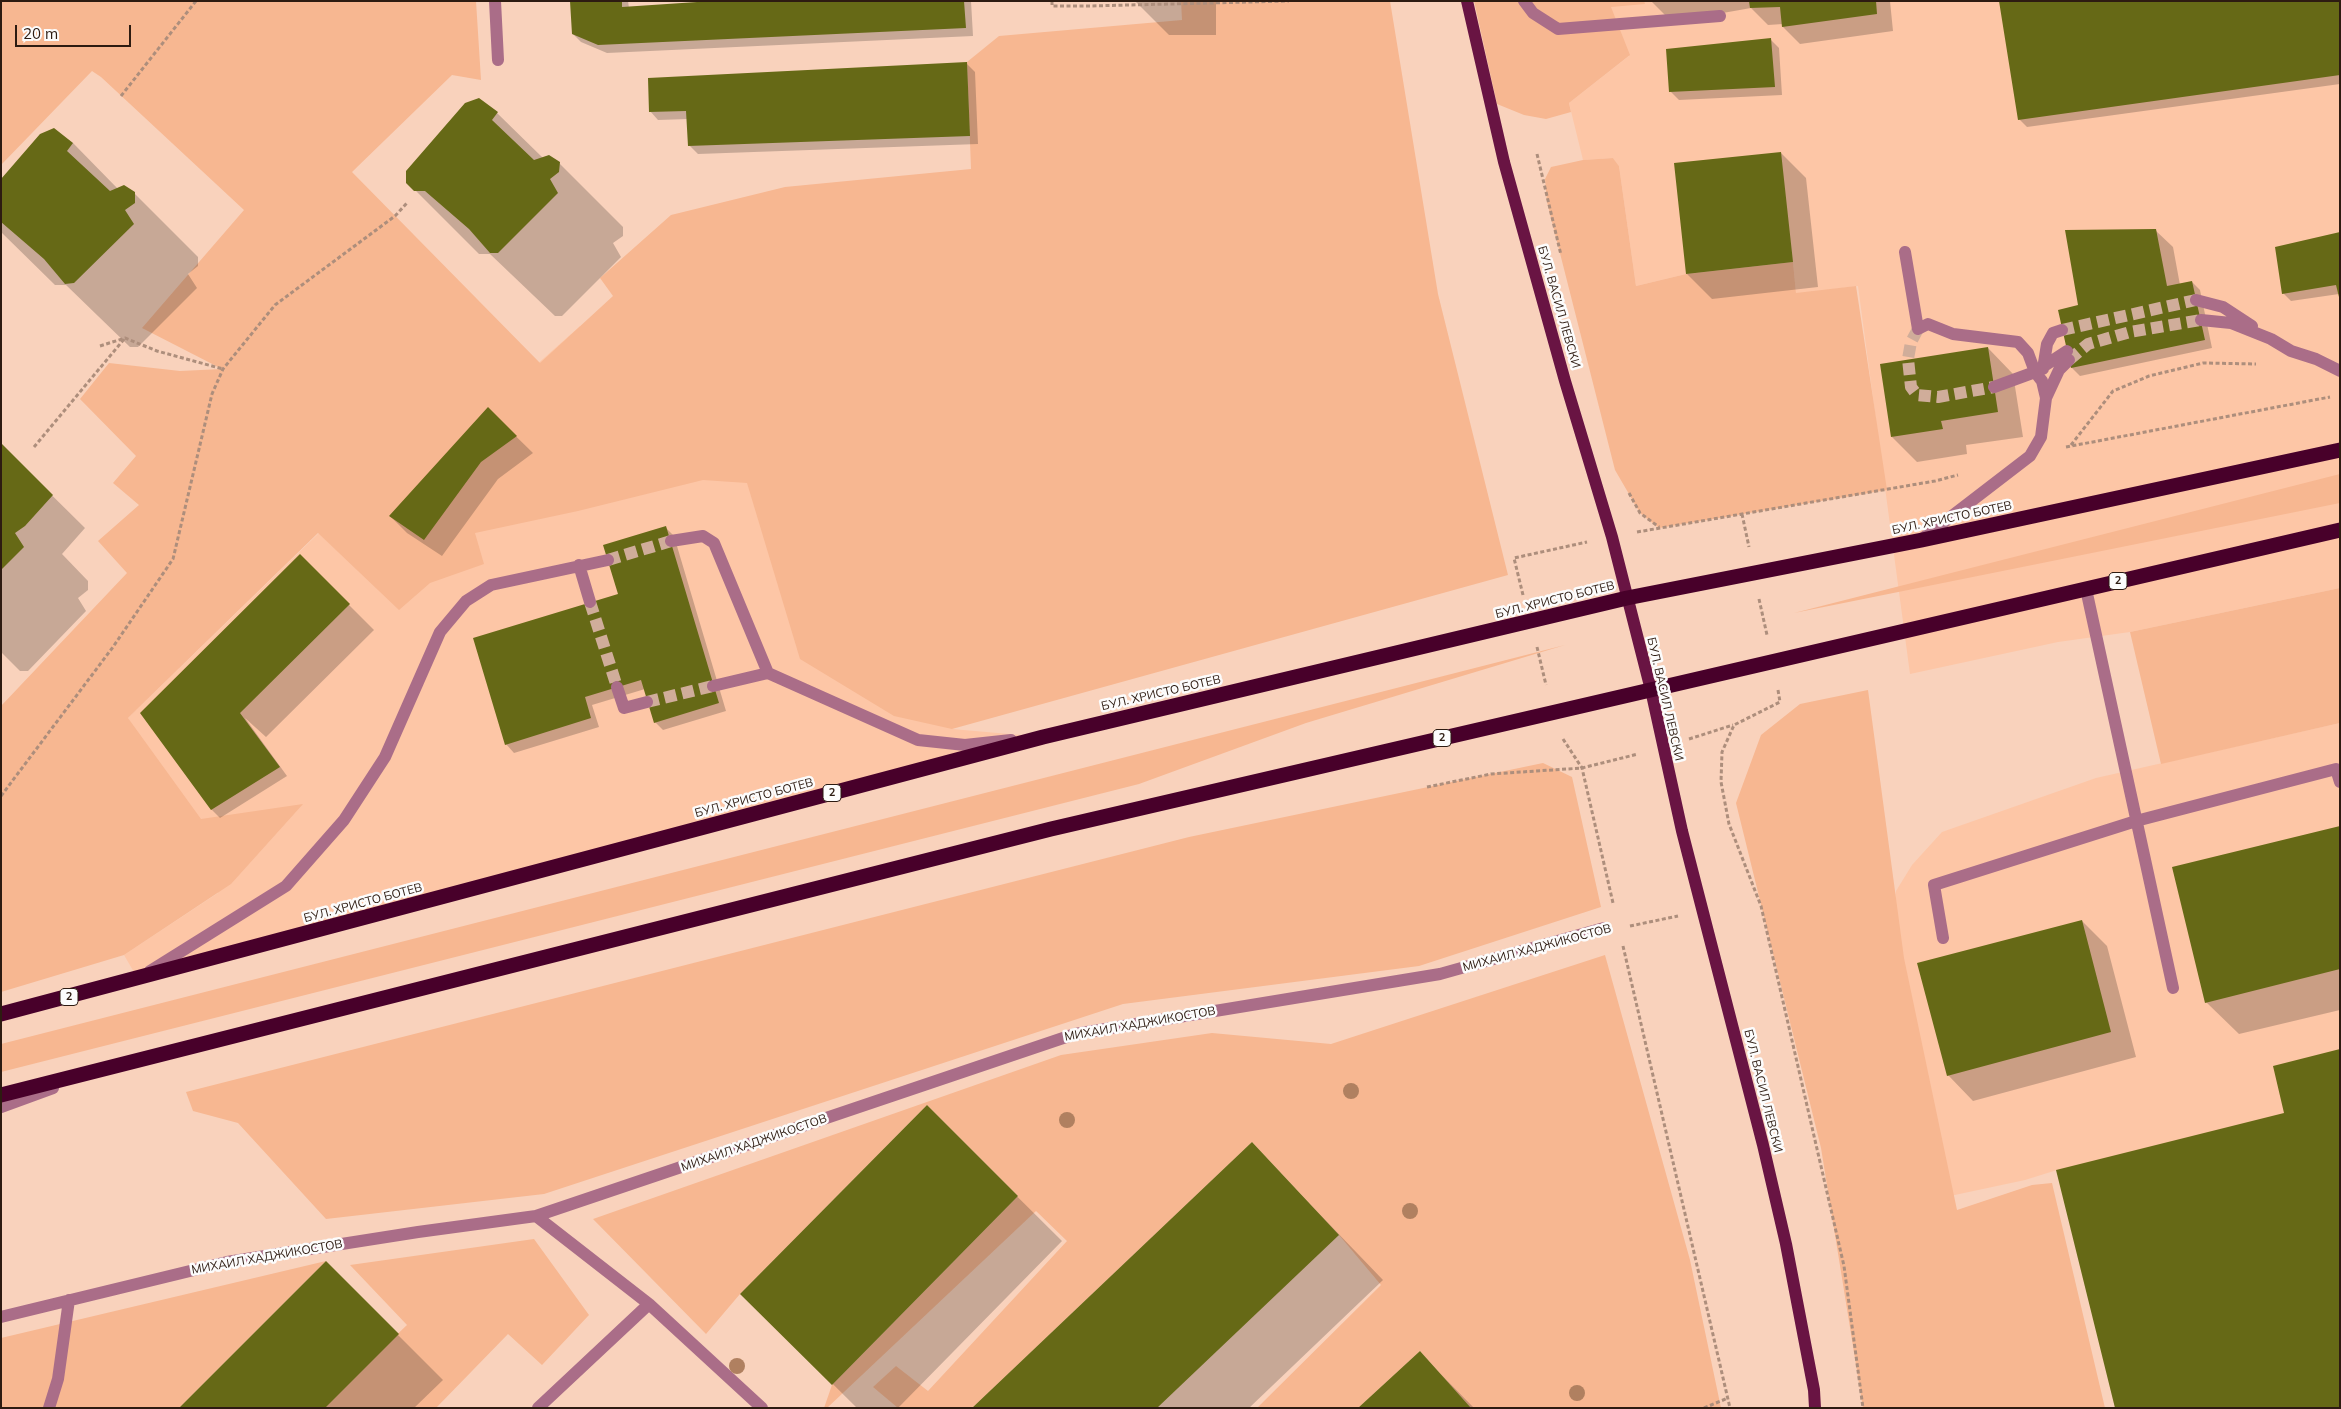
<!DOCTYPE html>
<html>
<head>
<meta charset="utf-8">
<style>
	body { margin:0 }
	#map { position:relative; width:2341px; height:1409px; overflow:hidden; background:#f9d2bc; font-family:Mulish,sans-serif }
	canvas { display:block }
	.frame { position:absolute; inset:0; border:2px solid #2d1b11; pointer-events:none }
	.scale { position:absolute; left:15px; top:25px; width:116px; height:22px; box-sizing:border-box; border:2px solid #2d1b11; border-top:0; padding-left:6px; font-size:15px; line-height:18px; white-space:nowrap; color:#2d1b11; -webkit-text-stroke:4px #fcfcfc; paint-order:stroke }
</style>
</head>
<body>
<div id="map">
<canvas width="2341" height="1409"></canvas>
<div class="frame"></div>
<div class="scale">20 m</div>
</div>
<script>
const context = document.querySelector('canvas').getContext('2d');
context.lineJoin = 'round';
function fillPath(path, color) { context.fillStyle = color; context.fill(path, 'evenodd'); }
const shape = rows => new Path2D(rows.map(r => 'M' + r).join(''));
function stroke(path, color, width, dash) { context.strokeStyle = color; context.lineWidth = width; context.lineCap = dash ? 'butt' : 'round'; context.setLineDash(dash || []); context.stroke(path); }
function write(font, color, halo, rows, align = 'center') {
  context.font = font + ' Mulish,sans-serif'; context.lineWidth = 5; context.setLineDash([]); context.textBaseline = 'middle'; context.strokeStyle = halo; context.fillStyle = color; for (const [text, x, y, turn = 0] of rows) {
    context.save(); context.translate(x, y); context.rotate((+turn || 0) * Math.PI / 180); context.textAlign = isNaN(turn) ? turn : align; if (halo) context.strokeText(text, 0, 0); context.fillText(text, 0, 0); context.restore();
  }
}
fillPath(shape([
	[1534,1,2340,1,2340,588,2130,632,2058,642,1910,674,1858,286,1796,294,1793,262,1686,274,1636,286,1619,166,1613,158,1583,160,1569,103,1629,56],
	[580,326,696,414,952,729,1043,737,138,979,124,955,218,893,128,718,319,533,339,552,480,415],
	[2340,723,2340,1408,2057,1170,2025,1180,1922,1202,1889,937,1896,891,1912,865,1942,832,2096,778]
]), '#fdc6a6');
fillPath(shape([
	[1,1,476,1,481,80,452,75,352,172,540,363,613,296,600,278,671,215,785,187,971,169,967,62,999,36,1182,20,1181,1,1390,1,1438,294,1508,575,952,729,894,716,800,659,747,483,703,480,578,511,475,533,484,564,430,583,399,610,318,533,128,718,201,819,303,804,231,884,124,955,1,992,1,706,127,573,98,541,139,505,113,483,136,456,80,399,109,363,180,371,222,369,142,328,244,210,101,77,92,71,1,165],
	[1474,1,1644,1,1645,4,1611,7,1630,55,1569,103,1571,112,1546,119,1524,115,1497,104],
	[1613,158,1619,166,1636,286,1686,274,1793,262,1796,293,1856,286,1887,490,1659,528,1640,513,1615,470,1547,202,1545,179,1551,167,1583,160],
	[2340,474,2340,503,1794,613],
	[2340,588,2340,723,2161,764,2130,632],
	[1565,645,1306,723,1139,784,1,1072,1,1044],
	[1868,690,1904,958,1957,1210,2032,1185,2052,1183,2105,1408,1863,1408,1821,1148,1736,803,1761,735,1800,704],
	[1543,763,1572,777,1601,907,1419,966,1123,1004,544,1194,326,1219,238,1123,193,1111,186,1092,1189,837],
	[1605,955,1690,1260,1721,1408,1471,1408,1420,1351,1358,1408,1257,1408,1381,1285,1339,1235,1252,1142,972,1408,898,1408,873,1387,896,1366,928,1391,1067,1241,1036,1211,827,1408,824,1408,832,1385,1018,1196,927,1105,740,1294,706,1334,593,1219,1061,1055,1212,1033,1331,1044],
	[534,1239,589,1315,542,1365,508,1334,436,1408,320,1408,407,1325,350,1265],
	[326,1261,179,1408,1,1408,1,1338]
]), '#f7b791');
fillPath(shape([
	[572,1,628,1,629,8,731,1,971,1,973,36,607,53,581,42,573,34],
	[1135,1,1216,1,1216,35,1169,35],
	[1651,1,1890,1,1893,31,1800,44,1783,27,1783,24,1768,25,1751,8,1672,22],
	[2340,1,2340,84,2027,127,2019,119],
	[1771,40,1779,48,1782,95,1679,100,1671,92,1668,50],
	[967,64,975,72,978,144,698,154,689,145,688,119,658,120,650,111],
	[478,99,497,113,543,158,559,163,623,227,623,236,613,243,621,257,562,316,555,316,490,254,479,254,407,182],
	[54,130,73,143,118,189,134,193,198,257,198,266,188,274,197,288,138,347,130,347,66,285,55,285,1,232,1,180],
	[1781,153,1806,178,1818,287,1712,299,1687,274],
	[2155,230,2173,247,2180,285,2192,282,2200,290,2212,348,2080,376,2072,368],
	[2340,233,2339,294,2291,301,2283,293],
	[1988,348,2013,374,2023,437,1966,445,1967,454,1917,462,1892,437],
	[488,409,533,453,498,479,442,556,407,533,390,516],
	[1,445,85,528,62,554,88,581,88,590,78,598,86,611,28,671,20,671,1,652],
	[666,528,674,536,726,711,663,730,655,722,645,689,592,705,599,727,514,753,506,744,619,595],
	[300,556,374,630,266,737,245,718,287,776,220,818,212,810,141,713],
	[2340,827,2340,1010,2239,1034,2206,1002],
	[2082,921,2107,946,2136,1057,1973,1101,1948,1075],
	[927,1107,1062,1241,898,1408,857,1408,742,1294],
	[1252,1144,1383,1280,1249,1408,973,1408],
	[326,1263,443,1380,414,1408,181,1408],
	[1420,1353,1474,1408,1359,1408]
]), '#0003');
fillPath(shape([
	[570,1,622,1,622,7,712,1,964,1,966,28,598,45,572,34],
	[1749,1,1876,1,1877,14,1782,27,1780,7,1750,8],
	[1999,1,2340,1,2340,75,2018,120],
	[1771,38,1775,87,1669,92,1666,49],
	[967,62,970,136,688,146,686,111,649,112,648,78],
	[479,98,498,112,492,120,534,160,549,155,560,162,559,172,550,179,558,193,498,253,490,253,469,229,425,191,414,191,406,183,406,171,465,103],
	[54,128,73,143,67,151,110,191,124,185,135,192,135,203,125,210,134,224,74,283,65,284,44,259,1,222,1,179,40,134],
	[1781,152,1793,262,1686,274,1674,163],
	[2156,229,2167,286,2192,281,2205,340,2071,368,2058,310,2078,305,2065,230],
	[2340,232,2340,301,2336,285,2282,294,2275,247],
	[1988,347,1998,412,1941,421,1943,429,1891,437,1880,364],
	[488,407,517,436,481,462,424,540,389,516],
	[1,443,53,495,25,526,15,533,24,547,1,570],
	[666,526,719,703,654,723,641,680,585,697,591,718,505,745,473,638,618,594,603,545],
	[300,554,350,604,240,713,280,767,211,810,140,713],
	[2340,826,2340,969,2205,1003,2172,867],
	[2082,920,2111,1032,1947,1076,1917,963],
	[2340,1049,2340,1408,2115,1408,2056,1170,2284,1113,2273,1066],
	[927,1105,1018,1196,832,1385,740,1294],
	[1252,1142,1339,1235,1157,1408,972,1408],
	[326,1261,399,1334,325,1408,179,1408],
	[1420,1351,1471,1408,1358,1408]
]), '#666916');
stroke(shape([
	[1918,329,1911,342,1908,359,1911,387,1917,395,1938,397,1994,387],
	[2062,330,2196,300],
	[2069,360,2088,344,2130,332,2201,320],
	[608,560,671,541],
	[590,602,617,687],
	[647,702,713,686]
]), '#d0ad9a', 12, [12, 6]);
stroke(shape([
	[1052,1,1052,6,1090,6,1289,1],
	[121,96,196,1],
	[1537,154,1561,255],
	[100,346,125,338,157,351,223,369],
	[2071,445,2113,391,2149,376,2203,363,2256,364],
	[34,447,125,338],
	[2066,447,2330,397],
	[1629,493,1640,513,1659,527],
	[1742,514,1749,547],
	[1637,532,1935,481,1958,475],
	[1523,595,1514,558,1587,542],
	[1759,599,1767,635],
	[1537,647,1546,685],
	[1778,690,1780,702,1734,725,1722,752,1721,782,1729,824,1761,906,1844,1266,1863,1408],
	[1563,739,1582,768,1613,903],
	[1689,739,1733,725],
	[1427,787,1491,774,1582,768,1638,754],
	[1,796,113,647,173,559,212,394,223,369,275,305,395,216,407,203],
	[1630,926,1678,916],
	[1623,946,1730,1408],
	[1704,1408,1728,1398]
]), '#ad8e7c', 3, [4, 2.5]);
stroke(shape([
	[495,1,498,60],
	[1524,1,1533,13,1558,29,1720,16],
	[1905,252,1918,329,1928,324,1953,334,2018,342,2028,353,2035,372,2042,381,2046,398],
	[2196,300,2223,307,2252,326],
	[2201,320,2231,323,2271,339,2291,351,2316,359,2340,371],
	[2043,369,2047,344,2053,333,2062,330],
	[1994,387,2035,372,2067,351],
	[1922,539,2030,456,2041,437,2046,398,2059,370,2069,360],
	[671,541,703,536,714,543,768,673,918,740,965,745,1011,740],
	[579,565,590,602],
	[2086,589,2173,988],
	[713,686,768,673],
	[617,687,624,708,647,702],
	[1943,938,1934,885,2136,821,2336,769,2340,782],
	[150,971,286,886,344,820,385,757,440,632,466,601,491,585,608,560],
	[1,1107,53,1088],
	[536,1216,649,1304,762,1408],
	[1,1317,227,1262,418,1232,536,1216,1075,1034,1440,974,1604,928],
	[49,1408,58,1379,69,1300],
	[538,1408,649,1304]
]), '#aa6d88', 12);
stroke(shape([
	[1467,1,1504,162,1565,381,1612,537,1651,690,1682,831,1763,1145,1786,1244,1814,1390,1815,1408]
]), '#691443', 12);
stroke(shape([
	[1,1014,1043,737,1627,598,1922,540,2340,450],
	[1,1095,1051,829,2340,530]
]), '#48002a', 15);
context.fillStyle = '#b08060';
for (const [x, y] of [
	[1351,1091],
	[1067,1120],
	[1410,1211],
	[737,1366],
	[1577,1393]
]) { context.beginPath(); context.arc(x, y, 8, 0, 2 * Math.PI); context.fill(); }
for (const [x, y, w] of [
	[2118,581,18],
	[1442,738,18],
	[832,793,18],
	[69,997,18]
]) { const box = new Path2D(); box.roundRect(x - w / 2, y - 8.5, w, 17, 4); context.fillStyle = '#fcfcfc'; context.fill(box); stroke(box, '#2d1b11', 1); }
write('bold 11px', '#2d1b11', null, [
	["2",2118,581],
	["2",1442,738],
	["2",832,793],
	["2",69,997]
]);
write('12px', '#2d1b11', '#fcfcfc', [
	["БУЛ. ВАСИЛ ЛЕВСКИ",1559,307,74],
	["БУЛ. ХРИСТО БОТЕВ",1952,518,-12],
	["БУЛ. ХРИСТО БОТЕВ",1555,600,-14],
	["БУЛ. ХРИСТО БОТЕВ",1161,693,-13],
	["БУЛ. ВАСИЛ ЛЕВСКИ",1665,699,77],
	["БУЛ. ХРИСТО БОТЕВ",754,798,-15],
	["БУЛ. ХРИСТО БОТЕВ",363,903,-15],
	["МИХАИЛ ХАДЖИКОСТОВ",1537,948,-15],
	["МИХАИЛ ХАДЖИКОСТОВ",1140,1024,-10],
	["БУЛ. ВАСИЛ ЛЕВСКИ",1763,1091,76],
	["МИХАИЛ ХАДЖИКОСТОВ",754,1143,-19],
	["МИХАИЛ ХАДЖИКОСТОВ",267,1257,-10]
]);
</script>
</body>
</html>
